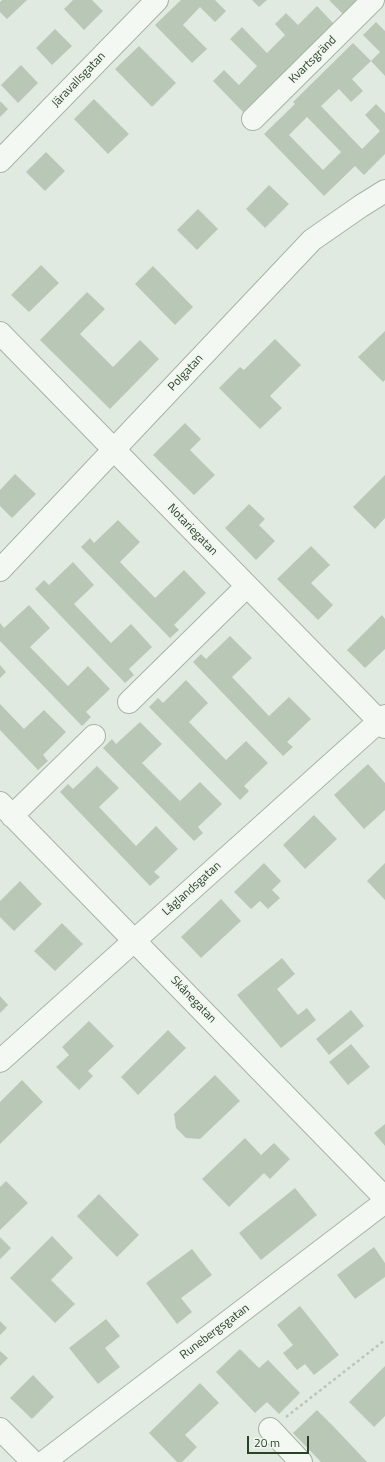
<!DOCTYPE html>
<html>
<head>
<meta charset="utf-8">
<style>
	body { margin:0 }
	#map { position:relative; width:385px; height:1462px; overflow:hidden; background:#e1eae0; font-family:"Titillium Web",sans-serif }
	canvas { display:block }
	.scale { position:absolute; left:247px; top:1436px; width:62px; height:18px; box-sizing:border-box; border:2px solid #2b4228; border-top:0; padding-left:5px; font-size:12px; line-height:14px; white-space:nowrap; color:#2b4228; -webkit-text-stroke:3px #f1f7f0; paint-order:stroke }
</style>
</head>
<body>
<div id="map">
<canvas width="385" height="1462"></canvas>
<div class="scale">20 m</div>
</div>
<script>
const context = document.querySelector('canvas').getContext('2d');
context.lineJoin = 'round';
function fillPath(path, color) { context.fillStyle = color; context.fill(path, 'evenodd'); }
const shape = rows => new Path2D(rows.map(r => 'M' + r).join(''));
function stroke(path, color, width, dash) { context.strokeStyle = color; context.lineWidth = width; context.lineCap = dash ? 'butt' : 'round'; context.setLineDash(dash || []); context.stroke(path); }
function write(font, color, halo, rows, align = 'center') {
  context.font = font + ' "Titillium Web",sans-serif'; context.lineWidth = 4; context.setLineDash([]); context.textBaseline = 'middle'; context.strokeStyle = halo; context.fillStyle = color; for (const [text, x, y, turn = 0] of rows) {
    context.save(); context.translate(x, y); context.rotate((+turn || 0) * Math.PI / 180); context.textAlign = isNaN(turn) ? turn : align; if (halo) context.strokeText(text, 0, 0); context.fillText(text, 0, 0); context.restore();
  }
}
fillPath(shape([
	[2,0,27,0,7,19,0,12,0,2],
	[73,0,92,0,103,11,84,30,64,9],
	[181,0,215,0,226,11,215,22,200,7,183,25,207,49,192,63,155,25],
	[252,0,267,0,259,7],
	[329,0,356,0,358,2,344,15],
	[317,6,334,24,243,112,213,81,224,70,239,85,257,66,230,39,242,27,267,53,285,35,275,24,286,13,298,25],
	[376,22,385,31,385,76,371,61,380,52,363,35],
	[55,29,72,46,52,65,36,48],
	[353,43,371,61,352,79,363,91,351,102,339,89,321,106,362,149,380,131,365,115,376,104,385,113,385,154,364,175,355,166,324,196,264,134,295,104,293,102],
	[307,117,341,152,323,170,289,135],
	[139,46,176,83,152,107,115,69],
	[21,65,38,83,18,103,1,85],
	[94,99,129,134,108,154,74,119],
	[0,101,8,109,0,117],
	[46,152,65,171,45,191,26,172],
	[269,185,289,204,265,228,246,209],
	[198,209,218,229,197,250,177,230],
	[41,265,59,283,29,312,11,295],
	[153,266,193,307,175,325,135,284],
	[87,292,105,309,80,334,113,367,140,340,159,359,110,409,40,340],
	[385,331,385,380,383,382,358,357],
	[275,339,301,365,270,396,282,408,260,429,219,388,240,367,244,370],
	[185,423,201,439,190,450,215,475,194,495,153,455],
	[15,474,36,494,12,518,0,506,0,490],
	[385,475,385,518,375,529,353,507],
	[249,504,265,519,259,525,275,541,256,560,225,528],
	[118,520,140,542,120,562,155,598,184,570,206,593,174,625,179,630,170,638,81,547,90,538,94,543],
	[311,546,330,565,311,583,333,605,318,620,277,579],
	[73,562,94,585,74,604,111,643,131,624,152,647,129,669,134,675,125,683,35,589,44,580,49,585],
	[29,605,50,628,30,647,68,686,88,666,110,689,86,712,91,717,82,726,0,641,0,623,4,628],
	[382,615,385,619,385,649,365,668,347,650],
	[230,636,252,658,232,677,250,696,269,716,289,697,311,719,287,742,293,747,283,756,193,662,201,654,206,659],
	[0,665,6,672,0,678],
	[186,680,208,703,189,722,226,760,246,741,268,763,244,786,249,791,240,800,149,707,158,698,163,703],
	[0,704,24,729,44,710,66,732,43,755,48,761,38,770,0,730],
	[140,722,162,744,142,763,180,801,200,782,222,804,198,827,203,833,194,841,103,748,112,739,116,744],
	[368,764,385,783,385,810,364,829,334,795],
	[97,766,119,788,99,807,136,846,156,826,178,849,154,872,160,877,150,886,60,792,68,784,73,789],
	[314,815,337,839,305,869,283,845],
	[264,863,281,881,272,890,280,898,268,909,260,901,251,909,234,892],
	[385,863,385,900,367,881],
	[20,881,42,904,14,931,0,917,0,901],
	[221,899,241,921,201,958,181,937],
	[62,923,83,944,55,971,34,951],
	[282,958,295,974,277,989,298,1015,307,1008,316,1020,281,1048,237,995],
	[0,996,8,1005,0,1013],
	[351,1010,364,1026,329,1055,316,1039],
	[89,1021,114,1046,88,1071,93,1076,79,1090,56,1067,69,1055,62,1047],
	[168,1030,186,1048,138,1095,121,1077],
	[351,1044,370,1067,348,1085,329,1062],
	[215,1075,240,1101,200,1139,186,1138,176,1128,174,1114],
	[22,1080,43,1102,0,1144,0,1102],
	[385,1124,385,1146,374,1133],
	[245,1138,261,1155,274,1143,290,1159,270,1179,264,1173,229,1207,202,1179],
	[6,1181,28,1203,0,1230,0,1187],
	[295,1188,317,1215,261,1260,239,1233],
	[99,1194,139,1235,117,1257,77,1216],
	[52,1236,73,1258,51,1280,75,1304,55,1323,10,1278],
	[0,1237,11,1248,0,1259],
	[374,1247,385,1263,385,1277,355,1299,337,1275],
	[192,1249,212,1275,181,1298,192,1312,177,1324,146,1283],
	[300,1306,339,1355,314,1375,305,1364,297,1370,283,1353,293,1345,277,1325],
	[106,1319,120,1336,105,1348,120,1367,98,1384,69,1348],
	[0,1321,7,1328,0,1335],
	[240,1349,259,1368,268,1360,300,1393,279,1414,267,1402,255,1413,216,1372],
	[0,1351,8,1358,0,1366],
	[385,1366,385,1416,374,1427,349,1402],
	[33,1375,54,1397,32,1419,10,1398],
	[200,1383,219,1403,185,1435,197,1447,182,1462,177,1462,149,1433],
	[317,1410,334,1427,367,1462,321,1462,293,1433]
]), '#b9c7b7');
const minor = shape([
	[253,119,373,0],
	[0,161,157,0],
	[0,333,385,727],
	[0,570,312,240,361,206,385,191],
	[129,702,247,586],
	[0,803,385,1198],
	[12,816,94,736],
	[0,1061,385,716],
	[0,1429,33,1462],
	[270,1429,301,1462],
	[44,1462,385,1202]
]);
stroke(minor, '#a7b4a5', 24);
stroke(shape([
	[286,1417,385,1340]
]), '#bbc5ba', 2.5, [3, 3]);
stroke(minor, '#f3f8f3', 22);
write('12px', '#2b4228', '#f1f7f0', [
	["Kvartsgränd",313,60,-45],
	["Järavallsgatan",79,80,-46],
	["Polgatan",186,373,-47],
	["Notariegatan",192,530,46],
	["Låglandsgatan",192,889,-42],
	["Skånegatan",193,1000,46],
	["Runebergsgatan",215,1332,-37]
]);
</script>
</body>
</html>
